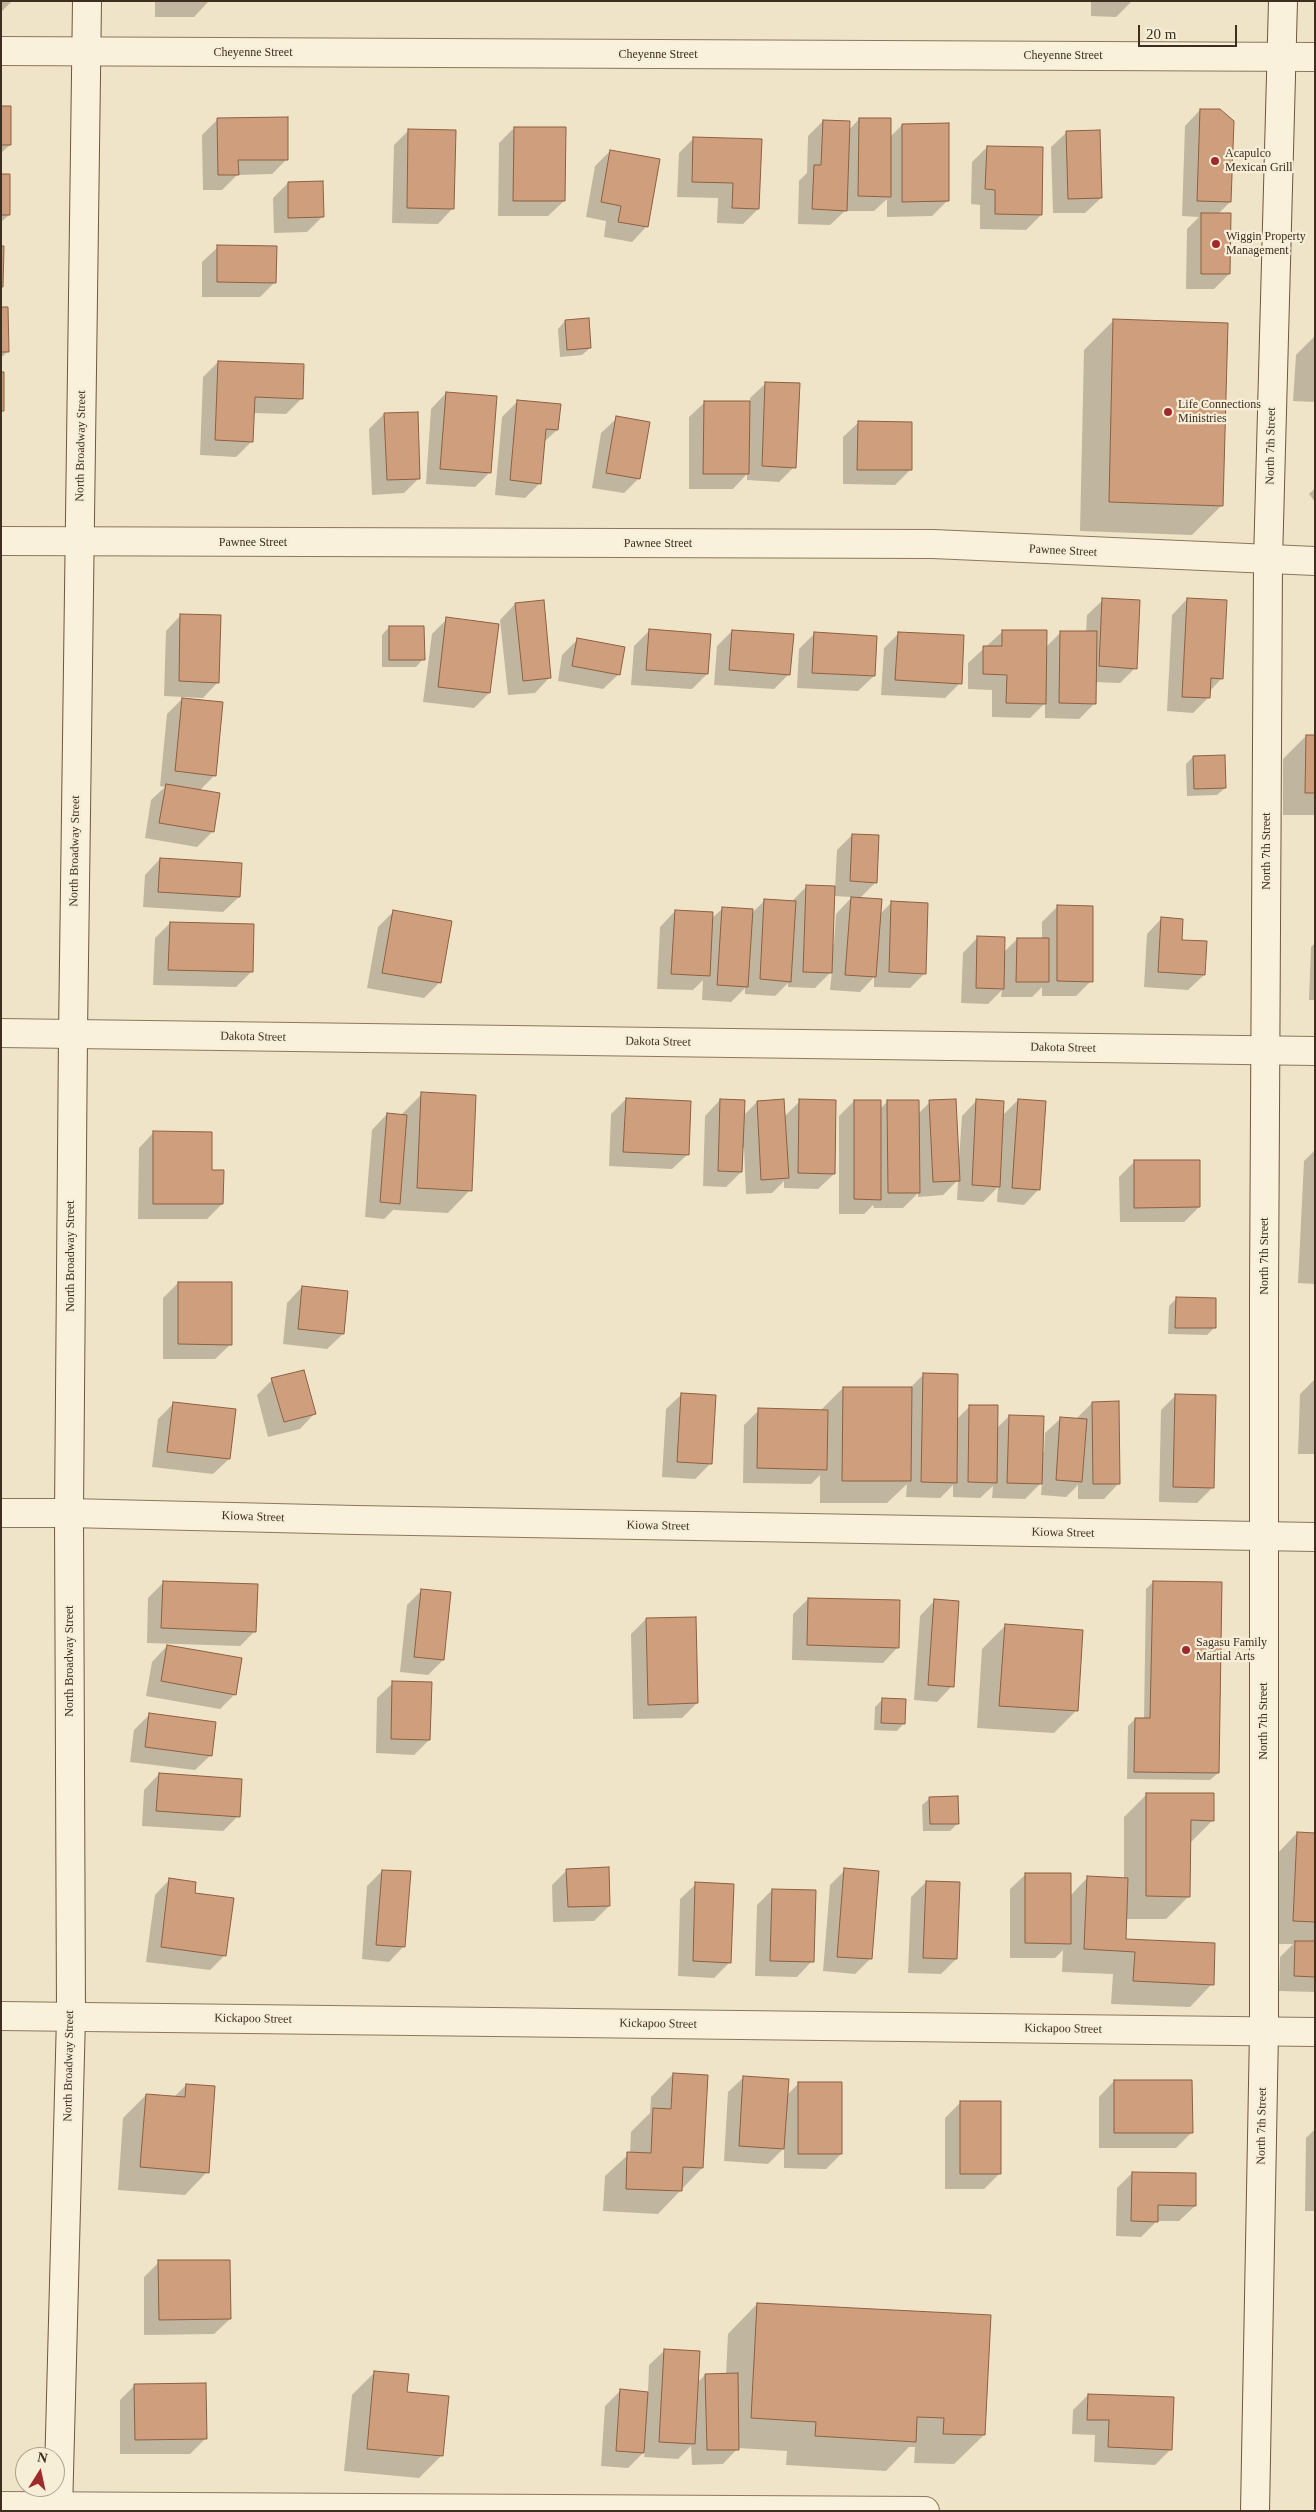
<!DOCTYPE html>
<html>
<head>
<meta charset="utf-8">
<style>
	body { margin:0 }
	#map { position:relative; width:1316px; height:2512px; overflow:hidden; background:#f0e4c8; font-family:Georgia,serif }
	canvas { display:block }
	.frame { position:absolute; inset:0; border:2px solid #3d2e20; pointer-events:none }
	.north { position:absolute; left:15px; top:2447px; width:50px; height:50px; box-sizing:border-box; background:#f7eed8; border:1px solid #ada18e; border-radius:50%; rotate:10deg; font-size:14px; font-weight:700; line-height:20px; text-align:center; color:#3d2e20 }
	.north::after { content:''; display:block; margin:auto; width:18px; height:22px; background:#9e2a2b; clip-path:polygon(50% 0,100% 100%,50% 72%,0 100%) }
	.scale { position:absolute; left:1138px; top:25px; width:99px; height:22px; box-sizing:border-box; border:2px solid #3d2e20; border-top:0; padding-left:6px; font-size:15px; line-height:18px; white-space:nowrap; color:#3d2e20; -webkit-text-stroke:4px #f7eed8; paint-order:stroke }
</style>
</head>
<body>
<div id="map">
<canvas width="1316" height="2512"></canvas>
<div class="frame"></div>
<div class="north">N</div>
<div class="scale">20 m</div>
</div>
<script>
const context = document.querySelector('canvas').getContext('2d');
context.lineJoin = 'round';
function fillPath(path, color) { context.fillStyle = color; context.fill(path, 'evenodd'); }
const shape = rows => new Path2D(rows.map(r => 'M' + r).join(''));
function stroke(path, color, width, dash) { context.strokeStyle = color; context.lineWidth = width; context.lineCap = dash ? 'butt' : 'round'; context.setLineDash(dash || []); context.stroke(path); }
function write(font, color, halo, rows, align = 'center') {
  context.font = font + ' Georgia,serif'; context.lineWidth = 4.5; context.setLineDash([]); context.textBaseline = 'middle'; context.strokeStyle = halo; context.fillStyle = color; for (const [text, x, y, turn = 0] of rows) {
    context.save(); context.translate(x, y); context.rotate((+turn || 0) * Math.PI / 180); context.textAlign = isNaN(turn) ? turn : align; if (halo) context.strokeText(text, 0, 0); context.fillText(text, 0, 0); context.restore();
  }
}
fillPath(shape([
	[1,1,12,1,1,12],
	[155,1,209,1,194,17,155,17],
	[1091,1,1143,1,1131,2,1116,17,1091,16],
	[1,107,10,145,1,153],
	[1200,110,1230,202,1218,214,1229,274,1214,289,1186,289,1187,229,1199,217,1182,216,1185,126],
	[218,119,287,159,272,174,237,175,222,190,203,190,202,135],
	[859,119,890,137,902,125,947,201,932,216,887,217,887,199,874,211,845,211,830,225,798,224,799,181,807,173,808,136,823,121,848,131],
	[514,128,564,201,548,216,498,216,499,143],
	[409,130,453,208,438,224,392,223,394,145],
	[1067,132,1101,198,1085,213,1053,213,1051,147],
	[694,138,758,209,743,224,717,223,718,198,677,197,679,153],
	[987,147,1041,215,1026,230,980,229,980,205,971,204,972,162],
	[610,151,647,226,632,242,604,237,606,221,586,217,595,166],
	[1,175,9,215,1,222],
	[288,183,322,217,307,232,274,233,273,198],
	[218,247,275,282,260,297,202,297,202,262],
	[1,308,8,351,1,358],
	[1114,320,1222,505,1192,535,1080,531,1084,350],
	[565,321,590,348,582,355,560,357,558,329],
	[1315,336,1315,402,1293,401,1296,355],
	[218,362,301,399,286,414,253,413,252,441,236,457,200,455,203,377],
	[766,383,794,467,779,482,747,480,747,474,733,489,689,489,689,417,705,402,750,402,750,398],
	[446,393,490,472,475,487,426,484,431,409],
	[518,401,557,430,544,442,540,483,525,498,495,495,502,417],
	[384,414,419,478,404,493,372,495,369,429],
	[617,418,639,478,624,493,592,488,601,433],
	[859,422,910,470,895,485,843,484,843,437],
	[1315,488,1315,502,1309,494],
	[1187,599,1222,678,1209,692,1208,698,1193,713,1167,711,1172,615],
	[1103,600,1135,668,1120,683,1095,682,1094,704,1079,719,1045,718,1045,703,1030,718,992,717,992,690,968,689,968,663,1002,632,1046,647,1061,632,1086,633,1087,615],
	[515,604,550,677,535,693,508,695,500,620],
	[181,615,218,682,203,698,164,696,166,631],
	[447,619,489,693,474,708,423,702,432,634],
	[389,627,423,659,416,667,382,667,382,635],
	[649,631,707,674,692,689,631,685,634,646],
	[732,631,789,674,774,689,714,685,717,646],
	[899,633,960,683,945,698,881,695,884,648],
	[814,634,874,676,858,691,797,688,799,649],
	[578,639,619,674,603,689,558,681,562,655],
	[183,698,215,775,199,791,212,832,197,847,145,838,151,800,165,787,160,786,167,714],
	[1306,736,1315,736,1315,815,1283,815,1283,759],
	[1193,757,1225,788,1217,795,1187,796,1186,764],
	[852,835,876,882,859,899,879,915,891,903,925,973,910,988,874,987,874,977,860,992,830,990,832,971,815,988,788,987,788,983,775,996,745,994,745,988,731,1002,702,1000,703,980,693,990,657,989,660,927,675,911,711,919,722,909,751,914,765,900,791,902,806,887,835,888,837,850],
	[833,896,852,897,836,914,834,944,831,944],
	[160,859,239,897,223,912,143,907,145,875],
	[1058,906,1091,981,1076,996,1042,996,1042,987,1032,997,1001,997,1002,990,988,1004,961,1003,963,953,978,937,1004,952,1017,939,1042,939,1042,922],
	[393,912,440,982,424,998,367,988,378,927],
	[1162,918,1204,975,1188,990,1144,987,1147,934],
	[170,923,251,972,236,987,153,985,155,938],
	[1315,943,1315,1000,1309,1000,1311,947],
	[422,1094,470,1190,448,1213,394,1210,395,1208,384,1219,365,1217,372,1130,387,1114,400,1116],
	[626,1099,688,1154,672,1169,609,1166,611,1114],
	[720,1100,743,1116,757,1102,784,1117,800,1101,834,1174,818,1189,784,1188,784,1181,772,1193,746,1194,744,1148,742,1148,741,1172,726,1187,703,1186,705,1116],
	[977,1100,1002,1116,1018,1100,1039,1189,1024,1205,997,1202,998,1187,983,1202,957,1200,958,1180,943,1195,918,1197,918,1193,903,1208,874,1208,873,1205,864,1214,839,1214,839,1116,854,1101,880,1109,888,1101,918,1114,930,1102,959,1159,962,1116],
	[154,1132,211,1171,222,1204,207,1219,138,1219,139,1148],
	[1315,1150,1315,1284,1298,1283,1304,1161],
	[1135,1161,1199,1207,1184,1222,1120,1222,1119,1177],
	[178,1283,231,1344,215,1359,163,1359,163,1298],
	[302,1287,343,1334,327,1349,283,1344,287,1303],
	[1177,1298,1214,1328,1207,1335,1168,1334,1169,1306],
	[924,1374,957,1419,970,1406,996,1429,1009,1416,1042,1452,1044,1452,1045,1433,1061,1418,1077,1418,1092,1403,1119,1483,1104,1499,1078,1499,1078,1485,1066,1497,1041,1495,1042,1482,1025,1499,992,1498,993,1486,980,1498,953,1497,953,1485,940,1498,906,1497,907,1484,887,1503,820,1503,820,1475,811,1484,743,1483,744,1425,759,1410,820,1411,843,1388,909,1389],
	[1315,1379,1315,1454,1298,1454,1300,1394],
	[272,1380,315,1413,300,1429,268,1437,257,1395],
	[682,1394,710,1464,695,1479,662,1477,666,1409],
	[1176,1395,1212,1488,1197,1503,1159,1502,1161,1410],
	[173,1404,229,1459,213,1474,152,1467,158,1419],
	[164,1582,255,1631,240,1646,147,1643,148,1598],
	[1153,1582,1218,1773,1210,1780,1127,1779,1128,1726,1135,1719,1144,1719,1146,1589],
	[422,1590,443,1660,428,1675,400,1672,407,1605],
	[808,1599,898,1647,883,1663,792,1660,793,1614],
	[935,1600,952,1686,937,1702,914,1700,920,1616],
	[646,1619,697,1703,682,1718,633,1719,631,1634],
	[1005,1626,1077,1710,1054,1733,977,1728,982,1649],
	[167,1646,235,1694,220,1709,146,1696,152,1662],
	[393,1683,429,1740,414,1755,376,1753,377,1698],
	[883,1699,904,1723,897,1731,874,1730,875,1707],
	[149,1715,211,1755,195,1770,130,1762,134,1730],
	[159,1774,238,1816,223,1831,142,1826,144,1790],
	[1147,1794,1213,1820,1190,1843,1189,1896,1166,1919,1125,1919,1124,1940,1212,1984,1190,2007,1111,2004,1113,1974,1062,1972,1063,1950,1055,1958,1010,1958,1010,1889,1026,1874,1070,1896,1088,1877,1124,1879,1124,1817],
	[930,1798,958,1823,950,1831,923,1831,922,1805],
	[1297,1833,1315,1834,1315,1992,1279,1991,1280,1957,1293,1944,1271,1944,1275,1856],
	[567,1870,609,1906,594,1921,553,1922,552,1885],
	[845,1870,870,1959,855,1974,823,1971,830,1885],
	[382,1871,404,1946,389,1962,362,1959,367,1886],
	[170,1879,193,1894,225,1955,210,1970,146,1962,155,1895],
	[926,1882,956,1959,941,1974,908,1973,911,1897],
	[696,1884,730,1962,714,1978,678,1976,680,1899],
	[772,1890,812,1961,797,1977,755,1976,757,1905],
	[673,2074,702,2168,658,2214,603,2211,605,2176,630,2153,631,2132,650,2113,651,2097],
	[744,2077,786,2096,799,2083,841,2154,826,2169,784,2168,784,2148,768,2164,724,2161,728,2092],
	[1114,2081,1191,2133,1176,2148,1099,2148,1099,2097],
	[186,2085,207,2172,185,2195,118,2190,123,2118,146,2095,174,2097],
	[961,2102,1000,2173,984,2189,945,2189,945,2118],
	[1315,2129,1315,2211,1305,2211,1306,2138],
	[1132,2173,1195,2206,1179,2221,1157,2221,1141,2237,1116,2236,1117,2188],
	[159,2262,230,2319,214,2334,144,2335,144,2277],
	[757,2304,984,2435,954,2464,914,2463,915,2447,909,2447,886,2471,786,2465,787,2451,738,2448,723,2464,692,2465,691,2446,678,2459,644,2457,645,2451,628,2468,601,2466,605,2406,620,2391,648,2393,649,2365,665,2350,697,2383,705,2375,726,2375,728,2334],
	[375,2372,406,2393,442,2455,419,2478,344,2471,352,2395],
	[135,2385,205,2439,190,2454,120,2454,120,2400],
	[1088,2395,1171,2449,1155,2465,1094,2462,1095,2435,1072,2434,1073,2410]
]), '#0003');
const building = shape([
	[1,106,11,106,11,145,1,145,1,106],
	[1200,109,1220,109,1234,121,1231,202,1197,201,1200,109],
	[288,117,288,160,238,160,239,175,218,175,217,118,288,117],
	[859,118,891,118,891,197,858,196,859,118],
	[823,120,850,121,847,211,812,209,814,165,821,165,823,120],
	[949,123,949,201,902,202,902,124,949,123],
	[514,127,566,127,565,201,513,201,514,127],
	[408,129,456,130,454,209,407,208,408,129],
	[1100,130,1102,198,1068,199,1066,131,1100,130],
	[693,137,762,139,759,209,732,208,733,183,692,182,693,137],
	[987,146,1043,147,1042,215,995,214,995,190,985,189,987,146],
	[610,150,660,159,648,227,618,222,621,206,601,202,610,150],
	[1,174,10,174,10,215,1,215,1,174],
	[323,181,324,217,288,218,288,182,323,181],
	[1201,213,1231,213,1230,274,1201,274,1201,213],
	[217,245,277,246,276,283,217,282,217,245],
	[1,246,4,246,3,287,1,287,1,246],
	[1,307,8,307,9,352,1,352,1,307],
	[589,318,591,348,567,350,565,320,589,318],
	[1113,319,1228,323,1223,506,1109,502,1113,319],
	[218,361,304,364,303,399,255,397,253,442,215,440,218,361],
	[1,372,4,372,4,411,1,411,1,372],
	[765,382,800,383,796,468,762,466,765,382],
	[446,392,497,396,491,473,440,469,446,392],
	[517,400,561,404,558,430,546,429,541,484,510,480,517,400],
	[704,401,750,401,749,474,703,474,704,401],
	[418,412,420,479,387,480,384,413,418,412],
	[616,416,650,422,640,479,606,473,616,416],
	[858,421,912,422,912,470,857,470,858,421],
	[1102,598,1140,600,1137,669,1099,666,1102,598],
	[1187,598,1227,600,1223,679,1211,678,1210,698,1182,697,1187,598],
	[544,600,551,678,523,681,515,603,544,600],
	[180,614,221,615,219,683,179,681,180,614],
	[446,617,499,624,490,693,438,687,446,617],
	[389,626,424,626,425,660,389,660,389,626],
	[649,629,711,634,708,674,646,670,649,629],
	[732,630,794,634,790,675,729,670,732,630],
	[1002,630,1047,630,1046,704,1006,703,1007,675,983,674,983,646,1002,646,1002,630],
	[1060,631,1097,631,1096,704,1059,703,1060,631],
	[814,632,877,636,875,676,812,673,814,632],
	[898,632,964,635,962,684,895,680,898,632],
	[577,638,625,647,620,675,572,666,577,638],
	[182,698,223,702,216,776,175,771,182,698],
	[1306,735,1315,735,1315,793,1305,793,1306,735],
	[1225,755,1226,788,1194,789,1193,756,1225,755],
	[166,784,220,793,214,832,159,823,166,784],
	[852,834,879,835,877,883,850,881,852,834],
	[160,858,242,863,240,897,158,892,160,858],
	[806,885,835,886,832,973,803,972,806,885],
	[851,897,882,899,876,977,845,975,851,897],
	[764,899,796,901,791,982,760,979,764,899],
	[891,901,928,903,926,974,889,972,891,901],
	[1057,905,1093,906,1093,982,1057,981,1057,905],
	[722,907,753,909,748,987,717,985,722,907],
	[393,910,452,921,441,983,382,973,393,910],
	[675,910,713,912,710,976,671,974,675,910],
	[1161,917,1183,919,1182,940,1207,941,1205,975,1158,972,1161,917],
	[170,922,254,924,253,972,168,970,170,922],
	[977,936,1005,937,1004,989,976,988,977,936],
	[1017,938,1049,938,1049,982,1016,982,1017,938],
	[421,1092,476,1095,472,1191,417,1188,421,1092],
	[626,1098,691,1101,689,1155,623,1152,626,1098],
	[720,1099,745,1100,742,1172,718,1171,720,1099],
	[784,1099,789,1178,761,1180,757,1101,784,1099],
	[799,1099,836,1100,835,1174,798,1173,799,1099],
	[956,1099,960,1181,933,1182,929,1100,956,1099],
	[976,1099,1004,1101,1000,1187,972,1185,976,1099],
	[1018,1099,1046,1101,1040,1190,1012,1188,1018,1099],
	[854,1100,881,1100,881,1200,854,1199,854,1100],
	[887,1100,919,1100,920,1193,888,1193,887,1100],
	[387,1113,407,1115,400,1204,380,1202,387,1113],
	[153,1131,212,1132,212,1170,224,1170,223,1204,153,1204,153,1131],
	[1134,1160,1200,1160,1200,1207,1134,1208,1134,1160],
	[178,1282,232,1282,232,1345,178,1344,178,1282],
	[302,1286,348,1291,344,1334,298,1329,302,1286],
	[1176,1297,1216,1298,1216,1328,1175,1328,1176,1297],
	[304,1370,316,1414,284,1422,271,1378,304,1370],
	[923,1373,958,1374,957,1483,921,1482,923,1373],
	[843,1387,912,1387,911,1481,842,1481,843,1387],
	[681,1393,716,1395,712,1464,677,1462,681,1393],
	[1175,1394,1216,1395,1214,1488,1173,1487,1175,1394],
	[1119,1401,1120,1484,1093,1484,1092,1402,1119,1401],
	[173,1402,236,1409,230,1459,167,1452,173,1402],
	[969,1405,998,1405,997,1483,968,1482,969,1405],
	[758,1408,828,1410,827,1470,757,1468,758,1408],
	[1009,1415,1044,1416,1042,1484,1007,1483,1009,1415],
	[1060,1417,1087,1419,1082,1482,1056,1480,1060,1417],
	[163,1581,258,1584,256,1632,161,1628,163,1581],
	[1153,1581,1222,1582,1219,1773,1134,1772,1135,1718,1150,1718,1153,1581],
	[421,1589,451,1592,444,1660,414,1657,421,1589],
	[808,1598,900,1600,899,1648,807,1645,808,1598],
	[934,1599,959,1601,954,1687,928,1685,934,1599],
	[696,1617,698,1703,648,1705,646,1618,696,1617],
	[1005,1624,1083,1630,1078,1711,999,1706,1005,1624],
	[167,1645,242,1658,236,1695,161,1681,167,1645],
	[392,1681,432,1682,430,1740,391,1739,392,1681],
	[882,1698,906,1699,905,1724,881,1723,882,1698],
	[149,1713,216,1722,212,1756,145,1747,149,1713],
	[159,1773,242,1779,240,1817,156,1811,159,1773],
	[1146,1793,1214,1793,1214,1821,1191,1820,1190,1897,1146,1896,1146,1793],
	[958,1796,959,1824,930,1824,929,1797,958,1796],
	[1297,1832,1315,1833,1315,1922,1293,1921,1297,1832],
	[609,1867,610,1906,568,1907,566,1869,609,1867],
	[844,1868,879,1871,872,1959,837,1957,844,1868],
	[382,1870,411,1871,405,1947,376,1945,382,1870],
	[1025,1873,1071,1873,1071,1944,1025,1943,1025,1873],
	[1087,1876,1128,1878,1126,1939,1215,1943,1214,1985,1133,1981,1135,1952,1084,1949,1087,1876],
	[169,1878,196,1882,195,1893,234,1898,226,1956,161,1947,169,1878],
	[926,1881,960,1882,957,1959,923,1958,926,1881],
	[695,1882,734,1884,731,1963,693,1961,695,1882],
	[772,1889,816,1890,814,1962,770,1961,772,1889],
	[1295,1941,1315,1941,1315,1977,1294,1976,1295,1941],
	[673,2073,708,2075,703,2168,683,2167,682,2191,626,2189,627,2152,651,2153,653,2108,671,2109,673,2073],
	[743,2076,789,2079,784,2149,739,2146,743,2076],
	[1114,2080,1192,2080,1193,2133,1114,2133,1114,2080],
	[798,2082,842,2082,842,2154,798,2154,798,2082],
	[186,2084,215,2086,209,2173,140,2167,146,2094,185,2097,186,2084],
	[960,2101,1001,2101,1001,2174,960,2174,960,2101],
	[1132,2172,1196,2173,1196,2206,1158,2205,1158,2222,1131,2221,1132,2172],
	[158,2260,230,2260,231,2319,159,2320,158,2260],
	[757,2303,991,2315,985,2435,943,2434,944,2418,917,2417,916,2442,815,2436,816,2422,751,2418,757,2303],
	[664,2349,700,2351,695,2444,659,2442,664,2349],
	[374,2371,409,2374,407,2392,449,2396,443,2456,367,2449,374,2371],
	[738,2373,739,2450,707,2450,705,2374,738,2373],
	[206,2383,207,2439,135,2440,134,2384,206,2383],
	[620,2389,648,2392,644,2453,616,2451,620,2389],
	[1088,2394,1174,2397,1172,2450,1108,2447,1109,2420,1087,2420,1088,2394]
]);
fillPath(building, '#cf9f7d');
stroke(building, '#8d5f41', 1);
const street = shape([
	[1,51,1315,57],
	[1,541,933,544,1315,561],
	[1,1033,1315,1051],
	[1,1513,69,1513,356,1520,1315,1537],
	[1,2016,1315,2032],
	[1,2506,925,2511]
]);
const secondary = shape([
	[58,2511,71,2017,69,1513,73,1034,87,1],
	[1255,2511,1264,2031,1264,1294,1268,561,1283,1]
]);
stroke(street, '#8d765c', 30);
stroke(secondary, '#6f573f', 30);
stroke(street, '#faf1dc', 28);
stroke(secondary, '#faf1dc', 28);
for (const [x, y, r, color] of [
	[1215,161,5,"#9e2a2b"],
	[1216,244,5,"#9e2a2b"],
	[1168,412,5,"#9e2a2b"],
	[1186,1650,5,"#9e2a2b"]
]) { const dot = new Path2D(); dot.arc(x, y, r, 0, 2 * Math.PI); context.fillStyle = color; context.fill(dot); stroke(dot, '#f7eed8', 2); }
write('12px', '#3d2e20', '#f7eed8', [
	["Cheyenne Street",253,53],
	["Cheyenne Street",658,55],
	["Cheyenne Street",1063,56],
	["North Broadway Street",81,446,-89],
	["North 7th Street",1271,446,-89],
	["Pawnee Street",253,543],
	["Pawnee Street",658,544],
	["Pawnee Street",1063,551,3],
	["North Broadway Street",75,851,-89],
	["North 7th Street",1267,851,-90],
	["Dakota Street",253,1037,1],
	["Dakota Street",658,1042,1],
	["Dakota Street",1063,1048,1],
	["North Broadway Street",71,1256,-90],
	["North 7th Street",1265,1256,-90],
	["Kiowa Street",253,1517,2],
	["Kiowa Street",658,1526,1],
	["Kiowa Street",1063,1533,1],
	["North Broadway Street",70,1661,-90],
	["North 7th Street",1264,1721,-90],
	["Kickapoo Street",253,2019,1],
	["Kickapoo Street",658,2024,1],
	["Kickapoo Street",1063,2029,1],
	["North Broadway Street",69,2066,-89],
	["North 7th Street",1262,2126,-89]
]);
write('12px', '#3d2e20', '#f7eed8', [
	["Acapulco",1225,154],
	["Mexican Grill",1225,168],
	["Wiggin Property",1226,237],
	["Management",1226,251],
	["Life Connections",1178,405],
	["Ministries",1178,419],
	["Sagasu Family",1196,1643],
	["Martial Arts",1196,1657]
], 'left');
</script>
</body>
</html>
